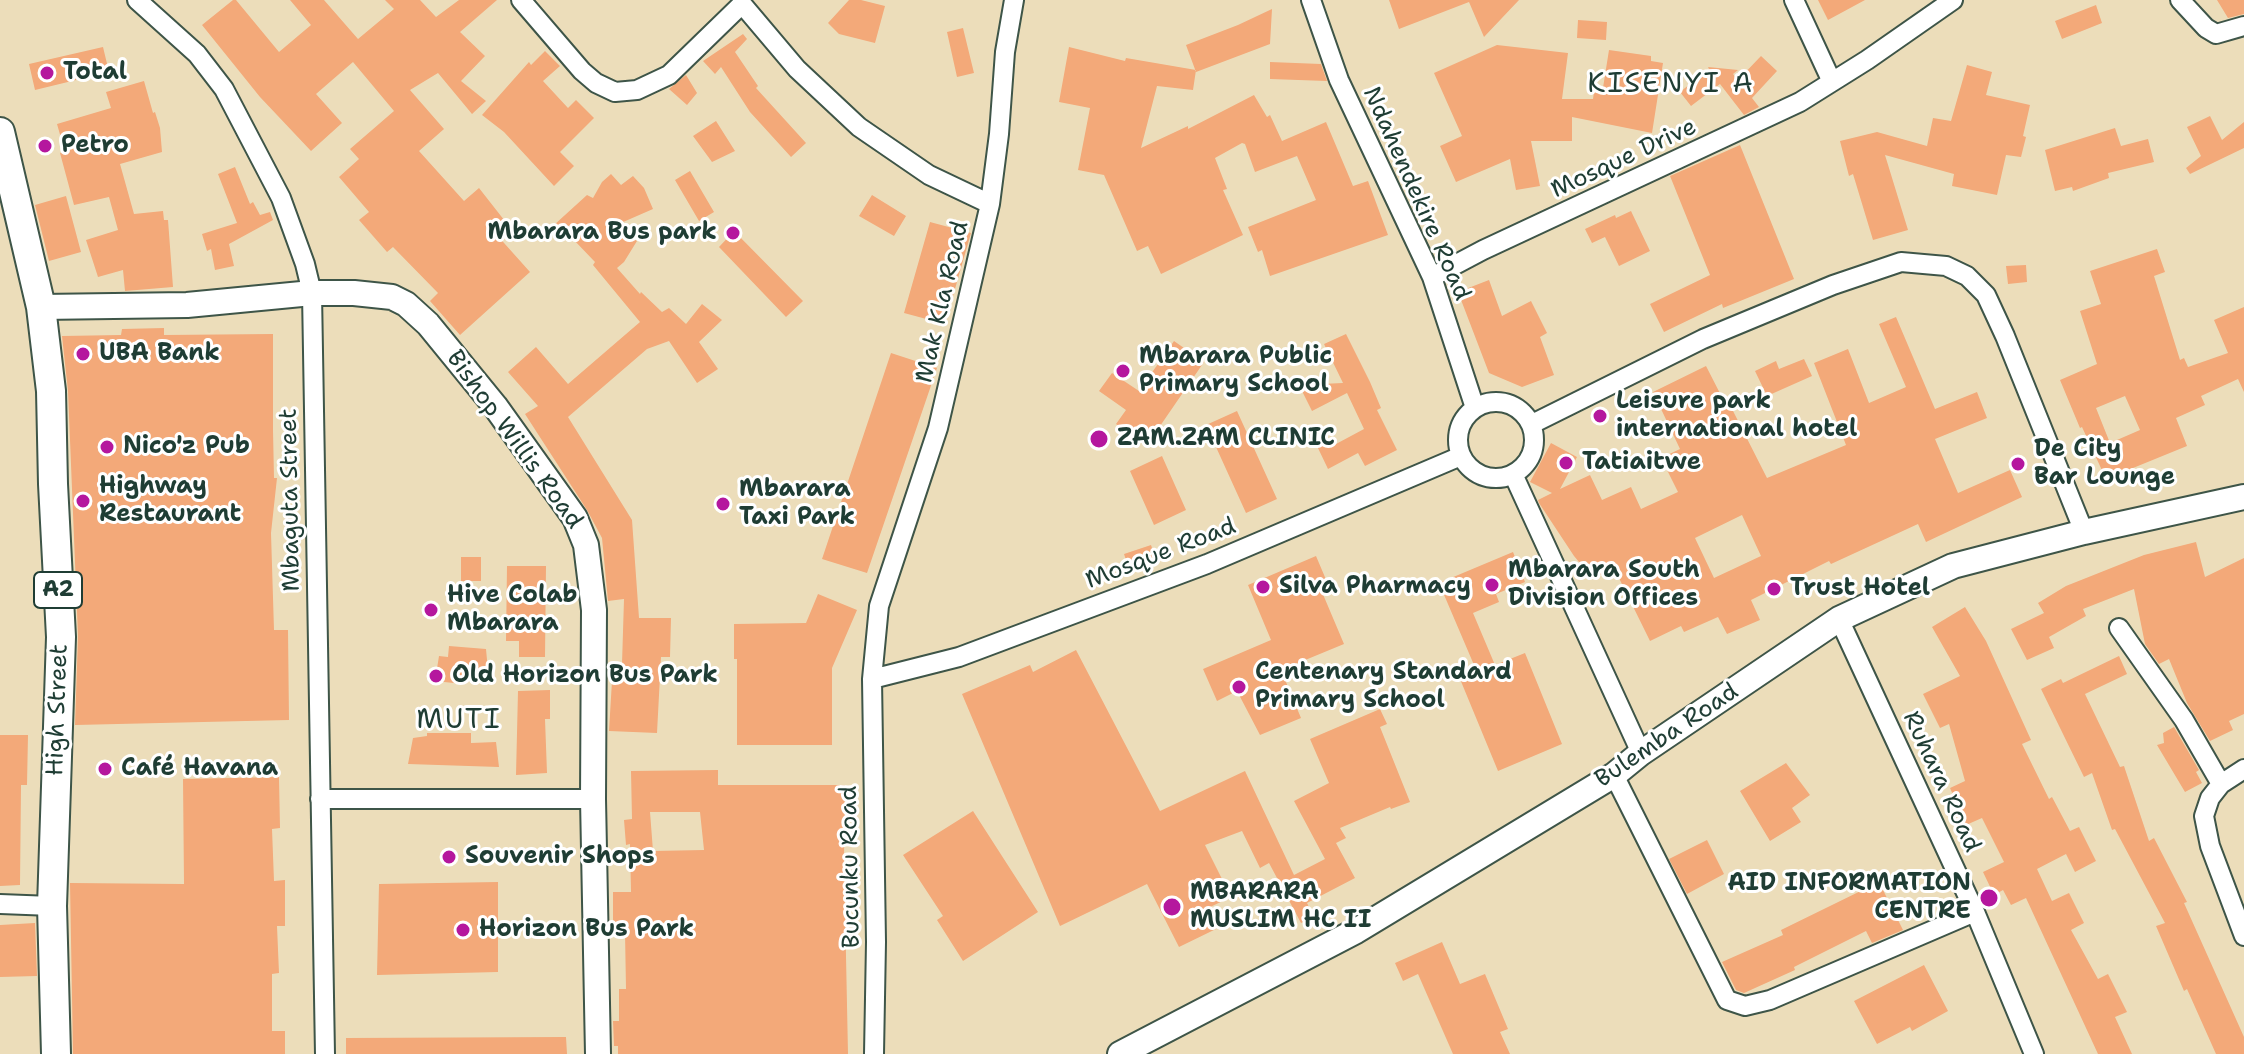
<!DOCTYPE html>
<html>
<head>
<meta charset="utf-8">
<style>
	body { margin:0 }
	canvas { display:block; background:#ecddba }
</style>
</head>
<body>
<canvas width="2244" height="1054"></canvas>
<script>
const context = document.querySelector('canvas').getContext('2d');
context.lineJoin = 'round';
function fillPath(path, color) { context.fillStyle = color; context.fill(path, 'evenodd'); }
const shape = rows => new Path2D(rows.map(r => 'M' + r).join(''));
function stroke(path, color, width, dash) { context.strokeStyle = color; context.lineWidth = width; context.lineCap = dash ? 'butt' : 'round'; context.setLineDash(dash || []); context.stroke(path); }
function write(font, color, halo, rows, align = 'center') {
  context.font = font + ' "Shantell Sans",sans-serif'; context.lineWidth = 6; context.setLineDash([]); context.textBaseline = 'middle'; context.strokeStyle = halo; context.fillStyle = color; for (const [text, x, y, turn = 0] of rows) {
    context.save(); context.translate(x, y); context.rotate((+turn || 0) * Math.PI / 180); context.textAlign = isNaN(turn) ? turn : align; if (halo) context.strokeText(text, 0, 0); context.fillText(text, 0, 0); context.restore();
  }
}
fillPath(shape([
	[233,0,236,0,279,52,311,25,290,0,324,0,358,39,394,9,385,0,420,0,436,17,459,0,497,0,460,32,485,56,461,81,486,101,472,114,438,73,410,90,444,129,419,151,464,201,479,188,508,225,496,234,530,272,460,335,430,301,438,293,393,247,387,252,359,220,369,212,339,177,359,159,350,149,394,111,353,62,316,94,342,123,311,151,260,97,202,25],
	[849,0,861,0,885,6,875,43,839,34,828,23],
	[1389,0,1519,0,1484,37,1469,2,1399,29],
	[1818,0,1865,0,1828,20],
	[2217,0,2244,0,2244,14,2228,18],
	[2096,5,2102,23,2062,39,2055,21],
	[1272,9,1270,44,1196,72,1186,45,1238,25],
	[1578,20,1607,22,1606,40,1577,38],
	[963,28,974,73,957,77,947,32],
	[743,34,747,39,735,52,758,86,756,88,806,143,791,157,750,112,721,67,715,74,703,61],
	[1497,45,1568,53,1562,99,1593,99,1594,92,1602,94,1609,50,1651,56,1651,61,1663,63,1652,133,1572,117,1572,141,1531,141,1540,186,1516,190,1510,159,1456,182,1440,146,1462,136,1434,73],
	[103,47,109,72,35,90,29,64],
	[1069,47,1125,61,1126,58,1196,70,1193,90,1157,86,1141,148,1188,126,1188,129,1254,95,1267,117,1270,115,1282,141,1326,122,1353,186,1368,181,1388,235,1270,276,1262,250,1258,252,1248,227,1316,200,1297,156,1255,172,1245,144,1242,143,1215,158,1227,189,1223,190,1243,235,1161,274,1148,246,1137,251,1104,175,1078,170,1090,108,1059,102],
	[545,51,560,66,543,81,568,108,576,100,594,118,560,152,574,166,554,186,504,132,482,115,529,62,531,65],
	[1761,56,1777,71,1752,98,1759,107,1744,115,1720,84,1691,106,1680,92,1709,69,1708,67,1738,70,1733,74,1738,80],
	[1270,62,1321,64,1327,81,1270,79],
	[1967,65,1992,72,1986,95,2030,105,2023,136,2026,137,2021,157,2006,155,1997,195,1952,186,1954,174,1885,155,1908,230,1873,240,1853,174,1849,176,1840,141,1877,132,1927,146,1933,118,1951,121],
	[686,75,697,93,687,105,669,89],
	[144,81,153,113,155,112,160,128,162,152,120,164,134,214,163,211,164,220,168,220,173,287,125,291,123,270,98,277,86,240,118,230,109,197,74,205,60,153,65,152,57,124,111,108,106,92],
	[2210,116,2222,140,2244,122,2244,148,2190,174,2186,168,2201,156,2187,127],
	[716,121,735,151,712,162,693,136],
	[2115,128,2121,146,2148,139,2154,162,2108,173,2109,178,2073,191,2072,187,2055,191,2045,150],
	[1740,145,1794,279,1723,308,1722,304,1664,332,1650,304,1710,275,1670,176],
	[235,167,250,204,253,202,260,215,270,212,273,220,229,244,234,266,215,270,211,249,207,251,202,234,237,223,218,174],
	[690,171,714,212,699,221,675,180],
	[611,174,621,185,633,176,644,188,653,209,614,226,637,241,624,262,617,268,640,294,641,292,662,312,669,308,686,324,702,304,722,320,699,342,718,369,697,383,669,341,647,349,568,417,632,520,639,618,671,618,670,657,661,657,657,733,609,731,613,664,622,664,624,599,608,601,602,538,587,510,525,414,538,406,508,372,536,347,568,384,640,322,593,265,595,262,572,238,570,240,554,225,587,195,593,198,602,182],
	[872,195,906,216,894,236,859,216],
	[66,196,81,252,49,261,35,205],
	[1631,211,1650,251,1619,266,1605,237,1592,243,1585,229,1615,215,1616,218],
	[930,222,971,233,945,324,904,313],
	[734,231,803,301,786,317,719,247],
	[2157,249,2165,272,2154,276,2180,360,2184,358,2188,367,2228,353,2214,320,2244,307,2244,392,2238,379,2201,396,2205,405,2176,418,2187,446,2106,479,2082,427,2080,428,2060,380,2097,364,2080,311,2101,304,2090,271],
	[2125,396,2140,430,2110,443,2096,408],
	[2026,265,2027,282,2008,284,2006,266],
	[1489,280,1502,316,1531,301,1547,333,1540,337,1554,375,1522,387,1489,373,1458,292],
	[1896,317,1935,409,1977,392,1987,418,1935,439,1958,493,2010,470,2022,497,1926,542,1918,524,1831,564,1829,561,1751,600,1760,620,1727,634,1718,617,1684,632,1681,626,1650,641,1617,574,1590,575,1574,556,1539,503,1538,500,1552,493,1530,482,1551,443,1577,457,1560,489,1590,475,1602,500,1631,487,1641,509,1678,492,1661,458,1680,449,1653,392,1706,366,1728,409,1731,407,1767,478,1846,445,1814,363,1848,349,1869,403,1906,387,1879,324],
	[1742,515,1761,556,1714,578,1695,538],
	[164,328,164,335,273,334,273,430,274,478,277,478,271,533,274,630,288,630,289,720,75,725,78,636,68,391,62,336,121,335,122,329],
	[1346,334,1370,382,1381,408,1377,410,1397,450,1365,466,1358,453,1328,469,1317,446,1332,438,1336,444,1364,429,1347,393,1312,411,1299,385,1343,383,1324,344],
	[1174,341,1204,362,1147,445,1116,424,1126,410,1099,391,1112,373,1139,391],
	[891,353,937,368,867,573,822,559],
	[1804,359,1812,376,1767,396,1755,371,1776,361,1779,369],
	[1237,411,1277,499,1246,513,1206,425],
	[1162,456,1186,510,1154,525,1130,471],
	[2196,542,2205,577,2244,558,2244,714,2229,721,2233,730,2210,741,2187,703,2169,659,2159,664,2145,644,2134,589,2083,609,2086,616,2049,637,2054,648,2027,660,2011,629,2044,613,2038,603,2066,586,2144,555],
	[1151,545,1156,560,1129,569,1124,554],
	[1513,552,1525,582,1496,594,1499,602,1473,613,1495,665,1525,653,1562,744,1498,771,1460,679,1477,672,1439,583],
	[1316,556,1330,589,1322,592,1344,644,1281,670,1301,718,1260,735,1237,691,1217,701,1203,669,1271,640,1248,585],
	[461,557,481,557,481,581,461,581],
	[507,566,546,566,545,657,519,657,519,641,506,641],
	[818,594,857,610,832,668,832,745,737,745,737,659,734,659,734,624,806,623],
	[1965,607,1986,641,2031,740,2022,744,2049,799,2052,797,2070,831,2079,827,2096,861,2075,872,2066,854,2037,869,2052,901,2069,893,2084,923,2071,930,2098,979,2108,974,2127,1012,2115,1017,2132,1054,2098,1054,2026,898,2011,905,2003,890,1994,895,1983,872,2004,862,1982,818,1966,825,1950,788,1965,781,1949,724,1940,728,1923,694,1960,676,1932,627],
	[449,646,486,649,488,671,463,684,435,681,439,656,448,657],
	[1076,650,1160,811,1245,771,1294,875,1325,859,1294,801,1329,783,1310,739,1380,709,1387,724,1380,727,1410,802,1391,809,1390,807,1340,828,1346,838,1336,843,1355,878,1307,903,1314,917,1301,923,1269,863,1260,868,1242,831,1205,845,1231,897,1206,909,1216,929,1179,947,1147,884,1060,926,962,694,1030,665,1033,672],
	[2119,656,2127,674,2085,694,2120,767,2124,766,2149,841,2154,838,2187,902,2184,903,2244,1037,2244,1054,2216,1054,2187,989,2184,991,2156,926,2165,923,2115,829,2112,830,2092,773,2084,777,2041,689,2061,679,2063,683],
	[550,690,550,719,545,719,547,773,516,775,518,691],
	[2174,727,2199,770,2196,772,2202,783,2185,792,2157,745,2164,743,2163,733],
	[427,733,471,733,471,743,496,742,499,767,408,764,413,738,427,736],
	[0,735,28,735,27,785,21,785,20,885,0,886],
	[1786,763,1810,795,1792,808,1801,822,1770,841,1740,791],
	[718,770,718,785,845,785,844,858,848,1054,618,1054,618,1046,614,1046,613,1021,619,1021,619,989,626,989,625,932,613,932,613,892,631,892,630,844,626,845,624,820,632,819,631,771],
	[650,812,700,812,704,850,653,851],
	[279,777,280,828,272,829,274,881,285,880,285,926,277,926,279,973,272,974,272,1031,285,1031,285,1054,73,1054,70,883,184,884,183,779],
	[973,811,1038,912,963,961,937,920,943,916,903,855],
	[1707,840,1724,874,1687,894,1669,859],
	[498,882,498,972,377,975,379,884],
	[1879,882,1903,930,1872,943,1866,931,1794,967,1795,970,1744,993,1736,990,1722,962,1783,935,1781,930],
	[35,923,37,976,0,977,0,925],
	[1442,942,1460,984,1485,974,1508,1029,1500,1032,1510,1054,1453,1054,1418,974,1403,981,1395,963],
	[1924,965,1948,1011,1912,1031,1910,1027,1877,1044,1854,1001],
	[566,1037,567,1054,346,1054,346,1038]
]), '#f3a979');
const minor = shape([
	[137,0,197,54,224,89,281,198,305,264,312,293,325,1054],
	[521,0,582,71,596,83,615,92,637,90,669,75,742,4,797,69,859,127,929,175,990,204,938,428,879,606,872,679,876,942,874,1054],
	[1311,0,1339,80,1432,277,1475,408],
	[1794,0,1832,82],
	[2180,0,2206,28,2216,34,2244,26],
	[990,204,999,134,1005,52,1014,0],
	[1432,277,1483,250,1800,102,1867,60,1953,0],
	'1458 440a38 38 0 1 1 76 0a38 38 0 1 1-76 0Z',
	[1532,424,1703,339,1833,285,1901,262,1946,266,1967,276,1986,295,2005,336,2084,532],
	[1513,474,1641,753],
	[1839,619,1975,912,2034,1054],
	[2119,628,2184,720,2221,784],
	[872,679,959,657,1207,564,1461,456],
	[2244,769,2221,784,2210,798,2204,816,2210,846,2244,936],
	[1614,775,1727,1000,1745,1006,1770,1000,1975,912],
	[320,799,593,799],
	[0,904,52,906]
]);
const secondary = shape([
	[41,307,187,305,312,293,354,293,392,297,406,304,428,324,495,406,575,518,586,545,594,610,593,799,598,1054],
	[1120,1054,1356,931,1614,775,1641,753,1839,619,1953,566,2084,532,2244,497]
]);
const primary = shape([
	[0,132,41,307,51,391,53,484,61,637,52,906,56,1054]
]);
stroke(minor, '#3e5548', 22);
stroke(secondary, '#3e5548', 28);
stroke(primary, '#3e5548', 32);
stroke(minor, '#fff', 18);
stroke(secondary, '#fff', 24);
stroke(primary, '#fff', 28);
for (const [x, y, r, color] of [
	[47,73,8,"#b5179e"],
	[45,146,8,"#b5179e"],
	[733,233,8,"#b5179e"],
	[83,354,8,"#b5179e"],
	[1123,371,8,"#b5179e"],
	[1600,416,8,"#b5179e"],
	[1099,439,10,"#b5179e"],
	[107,447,8,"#b5179e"],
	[1566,463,8,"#b5179e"],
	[2018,464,8,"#b5179e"],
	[83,501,8,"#b5179e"],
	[723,504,8,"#b5179e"],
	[1492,585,8,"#b5179e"],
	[1263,587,8,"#b5179e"],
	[1774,589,8,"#b5179e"],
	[431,610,8,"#b5179e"],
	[436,676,8,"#b5179e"],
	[1239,687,8,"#b5179e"],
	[105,769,8,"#b5179e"],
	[449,857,8,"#b5179e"],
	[1989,898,10,"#b5179e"],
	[1172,907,10,"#b5179e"],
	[463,930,8,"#b5179e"]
]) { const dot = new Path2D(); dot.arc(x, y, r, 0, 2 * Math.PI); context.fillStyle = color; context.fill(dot); stroke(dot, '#fff', 3); }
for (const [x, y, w] of [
	[58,590,48]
]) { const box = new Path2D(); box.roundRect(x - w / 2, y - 18, w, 36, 6); context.fillStyle = '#fff'; context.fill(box); stroke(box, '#1f3d34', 2); }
write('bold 22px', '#1f3d34', null, [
	["A2",58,590]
]);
write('bold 24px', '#1f3d34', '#fff', [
	["Total",63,73],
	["Petro",61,146],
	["Mbarara Bus park",717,233,"right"],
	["UBA Bank",99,354],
	["Mbarara Public",1139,357],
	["Primary School",1139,385],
	["Leisure park",1616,402],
	["international hotel",1616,430],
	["ZAM.ZAM CLINIC",1117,439],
	["Nico'z Pub",123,447],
	["De City",2034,450],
	["Bar Lounge",2034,478],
	["Tatiaitwe",1582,463],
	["Highway",99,487],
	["Restaurant",99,515],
	["Mbarara",739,490],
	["Taxi Park",739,518],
	["Mbarara South",1508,571],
	["Division Offices",1508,599],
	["Silva Pharmacy",1279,587],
	["Trust Hotel",1790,589],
	["Hive Colab",447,596],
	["Mbarara",447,624],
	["Centenary Standard",1255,673],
	["Primary School",1255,701],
	["Old Horizon Bus Park",452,676],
	["Café Havana",121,769],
	["Souvenir Shops",465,857],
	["AID INFORMATION",1971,884,"right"],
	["CENTRE",1971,912,"right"],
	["MBARARA",1190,893],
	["MUSLIM HC II",1190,921],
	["Horizon Bus Park",479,930]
], 'left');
write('24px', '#1f3d34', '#fff', [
	["Mosque Drive",1624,159,-25],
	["Ndahendekire Road",1416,194,66],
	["Mak Kla Road",943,302,-77],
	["Bishop Willis Road",514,440,54],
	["Mbaguta Street",291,500,-91],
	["Mosque Road",1161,554,-21],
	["High Street",58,710,-88],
	["Bulemba Road",1667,736,-34],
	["Ruhara Road",1941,782,65],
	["Bucunku Road",851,867,-91]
]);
context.letterSpacing = '2px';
write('28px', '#1f3d34', '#fff', [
	["KISENYI A",1671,85],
	["MUTI",459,721]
]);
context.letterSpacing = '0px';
</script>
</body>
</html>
